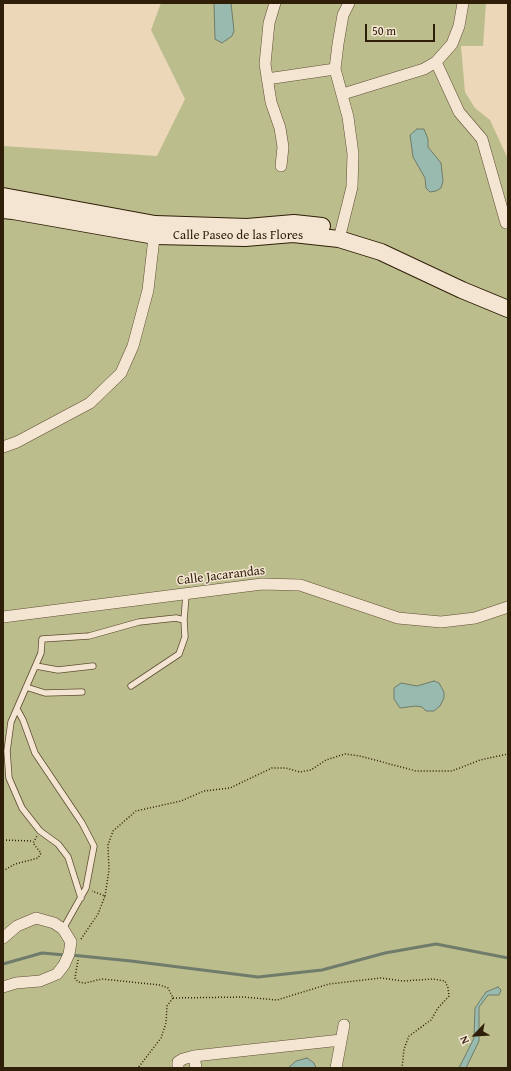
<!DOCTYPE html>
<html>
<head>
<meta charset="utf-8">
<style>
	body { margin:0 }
	#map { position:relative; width:511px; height:1071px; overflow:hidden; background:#ecd7b9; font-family:"Gentium Book Plus",serif }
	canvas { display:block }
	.frame { position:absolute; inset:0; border:4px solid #301f08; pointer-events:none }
	.north { position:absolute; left:455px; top:1015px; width:40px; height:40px; -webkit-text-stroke:3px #f3e5d2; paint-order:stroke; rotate:245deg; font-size:11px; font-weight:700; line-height:16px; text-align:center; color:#301f08 }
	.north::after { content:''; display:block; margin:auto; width:14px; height:18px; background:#301f08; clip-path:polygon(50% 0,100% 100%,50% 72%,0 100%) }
	.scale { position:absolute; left:365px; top:24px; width:70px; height:18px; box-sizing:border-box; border:2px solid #301f08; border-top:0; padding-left:5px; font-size:12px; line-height:14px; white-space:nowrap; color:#301f08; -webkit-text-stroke:3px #f3e5d2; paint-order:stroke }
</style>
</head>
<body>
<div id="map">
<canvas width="511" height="1071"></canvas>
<div class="frame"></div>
<div class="north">N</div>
<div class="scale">50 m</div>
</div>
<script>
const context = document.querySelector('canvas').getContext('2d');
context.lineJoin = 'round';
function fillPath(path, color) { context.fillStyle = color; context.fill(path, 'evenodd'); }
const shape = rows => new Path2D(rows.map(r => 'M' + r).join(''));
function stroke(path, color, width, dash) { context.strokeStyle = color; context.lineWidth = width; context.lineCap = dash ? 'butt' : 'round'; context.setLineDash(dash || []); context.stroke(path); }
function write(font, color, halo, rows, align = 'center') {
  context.font = font + ' "Gentium Book Plus",serif'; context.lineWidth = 3; context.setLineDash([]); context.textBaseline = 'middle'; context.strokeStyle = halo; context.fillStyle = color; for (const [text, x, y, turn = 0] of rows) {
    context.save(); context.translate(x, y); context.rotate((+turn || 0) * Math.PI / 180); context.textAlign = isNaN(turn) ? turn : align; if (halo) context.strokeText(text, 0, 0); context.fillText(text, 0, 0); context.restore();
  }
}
fillPath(shape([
	[161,3,486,3,483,46,461,46,465,92,475,108,490,120,508,159,508,1068,3,1068,3,146,157,156,185,99,151,30]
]), '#bcbd8c');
const water = shape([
	[214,3,231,3,234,31,232,36,222,43,215,39,214,3],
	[417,129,424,129,428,139,428,147,441,163,443,181,441,188,436,191,430,192,426,188,425,178,413,157,410,135,417,129],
	[434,681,439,683,444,692,444,698,440,706,434,711,426,711,422,707,416,706,400,708,394,699,394,688,401,683,417,686,434,681],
	[498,987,501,990,499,995,488,995,479,1007,479,1041,466,1068,459,1068,474,1038,475,1008,486,992,498,987],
	[307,1058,314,1063,316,1068,288,1068,296,1061,307,1058]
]);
fillPath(water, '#99baae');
stroke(water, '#6f7c6c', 1);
stroke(shape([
	[71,955,131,961,258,977,322,970,385,953,436,944,508,958],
	[3,964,42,953,65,955]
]), '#6f7c6c', 3);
const lane = shape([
	[36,666,58,670,93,666],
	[131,686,179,654,185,637,184,620],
	[26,687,45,693,82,692],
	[17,709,23,720,35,753,82,823,94,846,86,888,63,929],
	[81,898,68,857,58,844,40,831,22,808,9,778,7,751,11,722,41,653,42,639,89,636,139,622,176,618,184,620,186,595]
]);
const street = shape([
	[275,3,269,23,265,64,271,102,280,128,283,147,281,166],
	[436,62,459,112,482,139,506,223],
	[267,79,335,69],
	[343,94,424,69,436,62,452,44,459,26,463,3],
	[339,239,352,187,353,154,348,117,335,69,338,44,343,15,349,3],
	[3,447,17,442,90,403,121,373,133,346,148,290,155,229],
	[3,617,262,584,300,585,398,618,441,622,475,618,508,607],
	[3,938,17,926,36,918,54,923,63,929,71,942,69,954,64,965,57,974,40,981,16,983,3,987],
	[194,1056,196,1068],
	[178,1068,178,1062,183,1059,194,1056,341,1040],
	[336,1068,344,1025]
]);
const secondary = shape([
	[3,196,155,224,247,227,294,223,322,226],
	[3,210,13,211,155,236,245,238,293,234,339,239,381,252,462,290,508,309]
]);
stroke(lane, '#5f4d34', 7);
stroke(street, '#5f4d34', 12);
stroke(secondary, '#301f08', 18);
stroke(shape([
	[3,840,33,841],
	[3,871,15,864,38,858,41,853,33,843,37,836],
	[105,896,109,870,108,845,113,831,136,811,181,801,204,791,230,788,272,768,286,768,300,772,311,770,326,760,345,754,360,756,416,771,452,771,480,760,508,754],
	[81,939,98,914,105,896,92,891],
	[78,960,75,978,78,982,85,983,102,979,160,985,168,988,173,998,167,1006,166,1023,161,1038,138,1068],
	[173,998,243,997,277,1000,329,984,381,978,403,981,433,979,445,981,448,988,449,996,438,1008,431,1020,409,1036,404,1049,402,1068]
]), '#301f08', 1.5, [1, 2]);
stroke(lane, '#f3e5d2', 5.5);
stroke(street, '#f3e5d2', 11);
stroke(secondary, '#f3e5d2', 16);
write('13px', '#301f08', '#f3e5d2', [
	["Calle Paseo de las Flores",238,236],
	["Calle Jacarandas",221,576,-7]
]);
</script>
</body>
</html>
